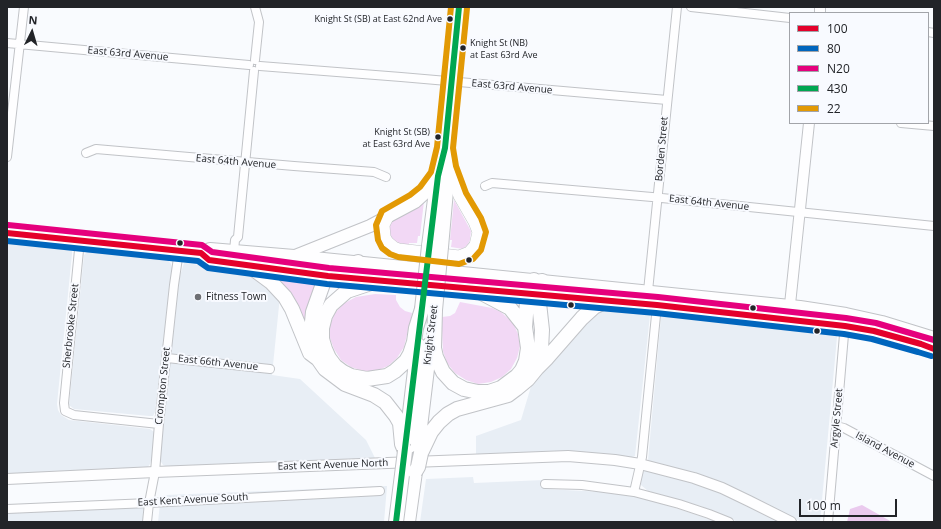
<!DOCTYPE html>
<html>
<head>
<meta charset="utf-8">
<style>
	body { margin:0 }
	#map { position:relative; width:941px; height:529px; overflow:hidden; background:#f9fbfe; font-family:"Open Sans",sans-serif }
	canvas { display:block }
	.frame { position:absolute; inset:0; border:8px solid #222428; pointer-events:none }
	.legend { position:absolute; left:789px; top:12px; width:140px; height:112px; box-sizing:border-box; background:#f8faff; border:1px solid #a2a4a9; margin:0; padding:5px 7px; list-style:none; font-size:12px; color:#222428 }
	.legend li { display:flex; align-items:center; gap:8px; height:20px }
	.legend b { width:20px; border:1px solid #a2a4a9 }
	.north { position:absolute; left:12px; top:12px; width:40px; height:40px; -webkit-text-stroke:3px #f8faff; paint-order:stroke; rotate:5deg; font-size:11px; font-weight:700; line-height:16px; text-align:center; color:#222428 }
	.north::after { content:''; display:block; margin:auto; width:14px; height:18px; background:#222428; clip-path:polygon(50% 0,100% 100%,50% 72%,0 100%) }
	.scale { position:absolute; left:799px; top:499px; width:98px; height:18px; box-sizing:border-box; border:2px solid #222428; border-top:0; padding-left:5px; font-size:12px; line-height:14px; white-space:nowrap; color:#222428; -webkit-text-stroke:3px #f8faff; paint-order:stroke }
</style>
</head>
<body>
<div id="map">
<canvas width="941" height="529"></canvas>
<div class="frame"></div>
<ul class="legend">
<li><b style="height:5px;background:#e4002b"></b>100</li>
<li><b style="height:5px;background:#0065bd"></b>80</li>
<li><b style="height:5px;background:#e5007d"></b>N20</li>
<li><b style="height:5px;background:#00a651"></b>430</li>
<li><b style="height:5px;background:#e29904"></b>22</li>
</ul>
<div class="north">N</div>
<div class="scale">100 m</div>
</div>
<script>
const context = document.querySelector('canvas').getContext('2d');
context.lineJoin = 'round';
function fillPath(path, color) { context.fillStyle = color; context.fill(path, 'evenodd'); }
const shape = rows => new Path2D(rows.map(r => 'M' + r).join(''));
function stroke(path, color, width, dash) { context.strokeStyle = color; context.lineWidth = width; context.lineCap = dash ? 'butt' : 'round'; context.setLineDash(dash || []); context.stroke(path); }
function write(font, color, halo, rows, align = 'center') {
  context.font = font + ' "Open Sans",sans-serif'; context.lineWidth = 4; context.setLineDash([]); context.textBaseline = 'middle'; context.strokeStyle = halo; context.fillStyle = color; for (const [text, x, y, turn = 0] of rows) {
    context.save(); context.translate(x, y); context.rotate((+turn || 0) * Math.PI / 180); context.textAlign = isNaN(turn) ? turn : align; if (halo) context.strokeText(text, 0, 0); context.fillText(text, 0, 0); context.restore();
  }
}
fillPath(shape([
	[7,242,68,249,72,251,72,254,57,404,58,410,61,415,69,420,150,429,154,432,154,435,153,454,150,464,147,468,7,475],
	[88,251,167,259,171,264,172,268,155,412,153,416,149,416,74,409,69,405,84,255],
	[184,263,186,263,226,269,230,272,237,274,242,272,252,276,280,296,272,375,300,379,366,440,375,458,178,467,168,467,163,465,160,460,176,298,179,279],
	[616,306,646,310,649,312,650,315,635,456,632,457,562,452,476,454,476,436,521,420,532,383,588,317,609,307],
	[669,312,834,330,837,333,837,337,820,522,802,522,712,480,678,469,650,462,648,460,661,317,664,313],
	[645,470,692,482,716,491,735,498,780,522,738,522,701,506,648,491,641,485,640,482,641,475],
	[473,477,474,483,544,480,544,489,605,492,639,496,717,522,511,521,420,522,426,479],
	[387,486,384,522,158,522,160,504,166,495],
	[146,506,144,522,7,522,7,510]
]), '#e8eef5');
fillPath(shape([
	[454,200,471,231,470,240,468,244,463,249,451,247,452,240,450,240],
	[424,201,420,236,418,236,417,243,409,243,409,245,399,244,392,240,389,232,390,223,393,219],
	[245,257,327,265,322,270,245,260],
	[287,279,317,281,306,331,275,280],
	[375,294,396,295,396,300,400,307,405,311,412,313,411,322,409,326,404,347,397,358,388,366,376,371,363,371,351,367,341,360,334,349,330,338,330,325,335,313,343,304,356,297],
	[460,302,492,308,501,312,513,323,518,334,520,346,517,358,511,369,502,377,491,382,478,384,466,380,455,373,447,363,443,351,442,330,441,326,442,317,450,316,455,313]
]), '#f2d8f5');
fillPath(shape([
	[862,505,892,522,847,522,850,509]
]), '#eacaee');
const minor = shape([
	[255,7,259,22,255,60],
	[691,7,790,18],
	[928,32,934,33],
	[7,43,249,65],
	[260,66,401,77,667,100],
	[901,123,934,126],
	[86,153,96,149,294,166,374,172,386,177],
	[7,157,24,7],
	[485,186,492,183,652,197,934,226],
	[80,240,64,403,65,411,74,415,159,424],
	[234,251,235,240,238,237,254,71],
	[648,291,677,7],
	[167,358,270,369],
	[836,426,844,428,934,476],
	[545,484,582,485,634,492,679,504,709,514,729,522],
	[634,492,642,457,657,305,668,293],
	[7,509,149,503,380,491],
	[147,522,149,503,155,472,159,424,174,285,179,251],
	[828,522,845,323]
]);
const tertiary = shape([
	[820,13,820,7],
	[789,314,809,123],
	[7,479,155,472,568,456,615,460,640,464,694,478,722,488,749,501,791,522]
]);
const secondary = shape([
	[438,176,445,148,459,7],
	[388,217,384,225,385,237,388,242,394,247,399,249,459,256,469,252,475,245,478,232,474,222,459,196,448,168,445,148]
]);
const primary = shape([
	[7,233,201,253,210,249,294,256,800,307,846,314,882,322,934,338],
	[201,253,209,260,328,276,476,290,529,293,657,305,845,326,874,331,921,344,934,349],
	[295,256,370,226,415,202,426,192,438,176]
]);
const motorway = shape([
	[429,246,438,176],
	[441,247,448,168],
	[248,265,271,282,285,297,292,309,310,353,318,359,325,369,345,384,374,395,385,402,396,416,400,423,402,444,405,451],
	[377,281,347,291,331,305,325,316,322,328,322,339,325,349,329,358,335,366,343,372,351,376,367,379,387,376,395,371,406,361,410,354,414,342,416,328,422,309],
	[476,290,510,308,525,327],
	[435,310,434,348,436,357,443,372,453,383,464,389,478,392,489,392,501,388,517,376,522,370,526,361,528,348,525,327,527,302,529,293,534,280],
	[315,349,312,322,313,312,324,281,328,276,335,270,358,262],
	[537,368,541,350,542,330,539,303,542,281],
	[407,438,418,345],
	[417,452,430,344],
	[421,453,431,432,439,422,448,414,457,409,508,395,516,389,528,379,537,368,547,358,582,318,594,307,607,301],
	[408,522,415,472]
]);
stroke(minor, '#c1c3c7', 10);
stroke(tertiary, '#c1c3c7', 12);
stroke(secondary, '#c1c3c7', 12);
stroke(primary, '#c1c3c7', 14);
stroke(motorway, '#c1c3c7', 16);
stroke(minor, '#fefeff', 8);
stroke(tertiary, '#fefeff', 10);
stroke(secondary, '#fefeff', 11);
stroke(primary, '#fefeff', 12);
stroke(motorway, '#fefeff', 14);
const motorwayBridge = shape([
	[422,309,429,246],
	[435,310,441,247],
	[415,472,418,467,421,453],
	[396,522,405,451]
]);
stroke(motorwayBridge, '#c1c3c7', 16, []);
stroke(motorwayBridge, '#fefeff', 14);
stroke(shape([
	[7,233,201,253,209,260,328,276,657,305,845,326,874,331,921,344,934,349]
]), '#e4002b', 6);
stroke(shape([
	[7,241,198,261,208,268,327,284,656,313,844,334,872,339,918,352,931,356]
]), '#0065bd', 6);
stroke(shape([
	[8,225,202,245,212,252,329,268,658,297,846,318,876,323,934,340]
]), '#e5007d', 6);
stroke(shape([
	[396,522,438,176,445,148,459,7]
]), '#00a651', 6);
stroke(shape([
	[451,7,437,147,431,172,420,187,410,195,382,211,376,225,378,240,382,248,390,254,398,257,459,264,473,259,481,250,486,232,481,218,466,193,456,166,453,148,467,8]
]), '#e29904', 6);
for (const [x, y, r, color] of [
	[450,19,3.5,"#222428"],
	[463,48,3.5,"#222428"],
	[438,137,3.5,"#222428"],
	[180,243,3.5,"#222428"],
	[469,260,3.5,"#222428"],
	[198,297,4,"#6d6f73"],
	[571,305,3.5,"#222428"],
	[753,308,3.5,"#222428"],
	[817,331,3.5,"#222428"]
]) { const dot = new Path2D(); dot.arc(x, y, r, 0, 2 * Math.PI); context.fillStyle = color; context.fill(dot); stroke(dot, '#f8faff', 1.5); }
write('9px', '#222428', '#f8faff', [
	["Knight St (SB) at East 62nd Ave",442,19],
	["Knight St (NB)",470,43,"left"],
	["at East 63rd Ave",470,55,"left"],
	["Knight St (SB)",430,132],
	["at East 63rd Ave",430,144]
], 'right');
write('10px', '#222428', '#f8faff', [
	["East 63rd Avenue",128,54,5],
	["East 63rd Avenue",512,87,5],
	["Borden Street",662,149,-85],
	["East 64th Avenue",236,162,5],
	["East 64th Avenue",709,203,6],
	["Sherbrooke Street",71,326,-84],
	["Knight Street",431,335,-83],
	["East 66th Avenue",218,363,6],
	["Crompton Street",163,386,-84],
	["Argyle Street",837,418,-85],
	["Island Avenue",885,450,28],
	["East Kent Avenue North",333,465,-2],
	["East Kent Avenue South",193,500,-3]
]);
write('10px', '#222428', '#f8faff', [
	["Fitness Town",206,297]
], 'left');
</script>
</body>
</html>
